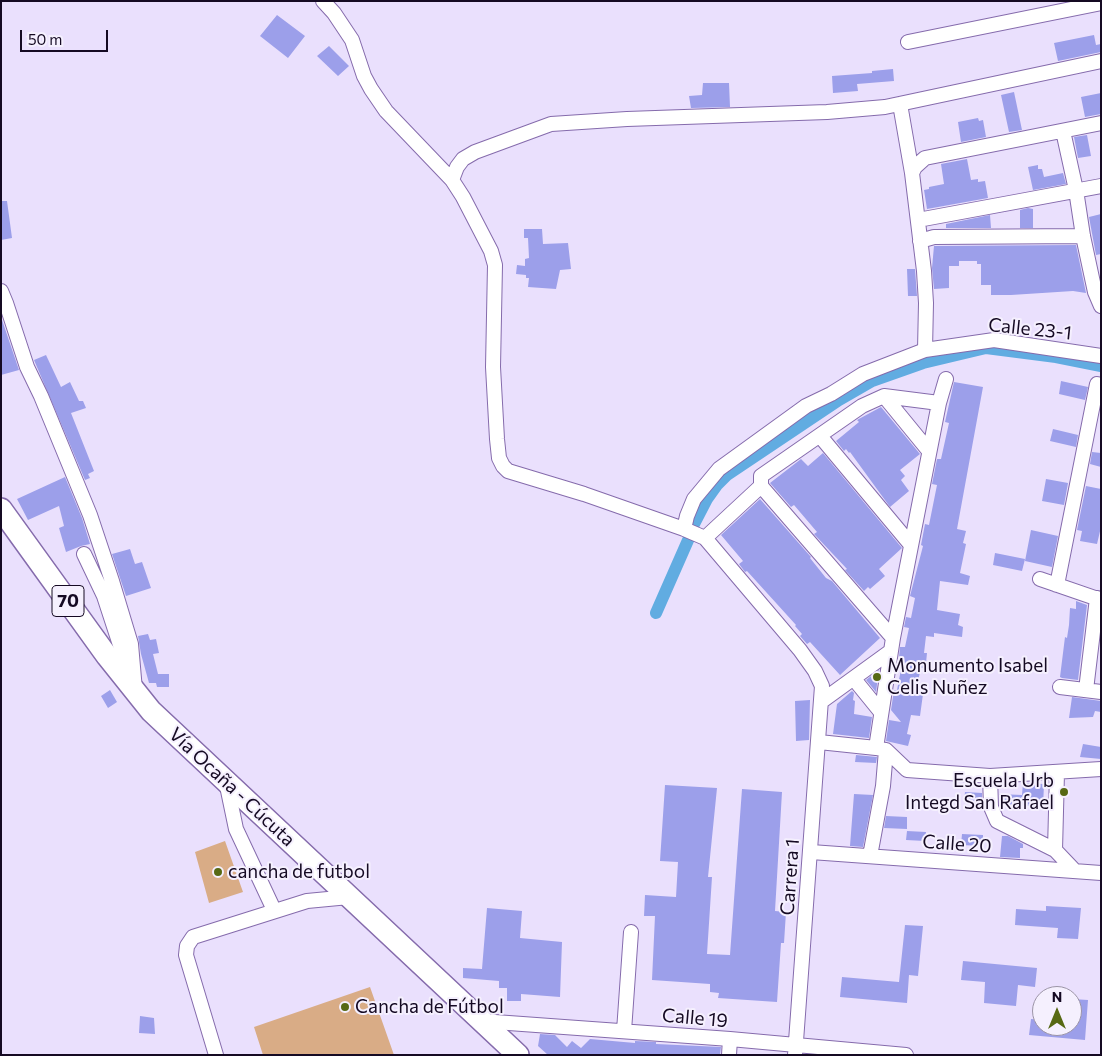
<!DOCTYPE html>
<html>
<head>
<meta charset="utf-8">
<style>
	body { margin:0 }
	#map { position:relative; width:1102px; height:1056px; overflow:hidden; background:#eae0fd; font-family:Commissioner,sans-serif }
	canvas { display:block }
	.frame { position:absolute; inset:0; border:2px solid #150a23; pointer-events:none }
	.north { position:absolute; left:1032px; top:986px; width:50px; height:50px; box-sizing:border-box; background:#f5f0fe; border:1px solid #9b94a6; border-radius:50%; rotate:0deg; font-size:14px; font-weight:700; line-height:20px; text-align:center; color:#150a23 }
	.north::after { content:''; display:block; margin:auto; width:18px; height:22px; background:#576914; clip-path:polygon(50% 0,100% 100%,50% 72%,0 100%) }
	.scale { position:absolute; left:20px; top:30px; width:88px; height:22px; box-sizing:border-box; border:2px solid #150a23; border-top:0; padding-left:6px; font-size:15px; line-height:18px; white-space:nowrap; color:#150a23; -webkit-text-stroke:4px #f5f0fe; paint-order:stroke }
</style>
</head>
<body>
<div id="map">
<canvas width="1102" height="1056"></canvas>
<div class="frame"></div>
<div class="north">N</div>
<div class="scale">50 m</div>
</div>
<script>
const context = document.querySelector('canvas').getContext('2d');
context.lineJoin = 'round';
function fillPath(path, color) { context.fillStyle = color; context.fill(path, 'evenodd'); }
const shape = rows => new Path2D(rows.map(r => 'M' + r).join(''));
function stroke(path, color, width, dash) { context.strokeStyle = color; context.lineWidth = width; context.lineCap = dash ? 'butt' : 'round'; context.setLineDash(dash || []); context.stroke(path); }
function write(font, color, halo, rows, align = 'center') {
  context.font = font + ' Commissioner,sans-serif'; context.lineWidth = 4; context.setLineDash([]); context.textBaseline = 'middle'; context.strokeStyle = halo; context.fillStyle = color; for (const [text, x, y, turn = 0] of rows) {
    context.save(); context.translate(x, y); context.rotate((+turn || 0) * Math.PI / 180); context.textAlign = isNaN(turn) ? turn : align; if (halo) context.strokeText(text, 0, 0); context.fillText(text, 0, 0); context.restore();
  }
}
fillPath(shape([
	[225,841,243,892,209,903,195,852],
	[370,987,394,1055,263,1055,254,1027]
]), '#d9ac86');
stroke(shape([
	[692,528,707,499,717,485,727,475,839,400,872,381,923,363,986,348,1056,357,1101,366],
	[656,613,689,538]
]), '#61ace1', 12);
fillPath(shape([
	[277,15,305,36,288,58,260,36],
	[1094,35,1096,45,1101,44,1101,52,1058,61,1054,43],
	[329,46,349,66,338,76,317,56],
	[893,69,894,81,857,84,858,91,833,93,832,76,872,73,872,71],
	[703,83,729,83,730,107,691,108,689,96,702,95],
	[1014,92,1022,130,1009,132,1001,95],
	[1101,93,1101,114,1085,117,1081,97],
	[978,118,979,121,983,120,986,137,961,142,958,122],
	[1087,135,1091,156,1078,158,1074,137],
	[967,159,971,180,978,179,978,182,985,181,988,198,927,209,924,190,929,189,929,187,944,184,941,164],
	[1038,165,1038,169,1042,169,1044,177,1063,173,1066,184,1033,190,1028,167],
	[1,201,7,201,12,238,1,240],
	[1028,208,1033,209,1033,228,1020,228,1020,210],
	[1101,214,1101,254,1096,255,1089,217],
	[990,215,991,228,946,228,946,224],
	[524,229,542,229,543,244,568,243,571,269,560,270,556,289,528,287,529,278,526,278,526,275,516,274,517,265,525,266,525,259,529,258,528,238,524,238],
	[1076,245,1086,293,1073,291,1011,295,991,295,991,285,981,285,981,264,977,264,977,261,959,261,959,266,949,266,949,288,934,289,932,268,934,246],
	[907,269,915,269,917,296,908,296],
	[1,317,19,370,1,375],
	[46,355,61,387,70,382,79,401,83,401,86,408,71,413,94,471,88,474,90,478,85,480,34,360],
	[1061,381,1088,387,1085,400,1059,394],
	[954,382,983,387,957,529,966,531,963,543,966,544,960,573,970,576,968,585,940,581,937,610,960,614,958,625,963,627,962,637,934,633,934,637,926,636,924,653,927,653,926,663,924,663,923,668,921,668,917,685,922,686,921,694,923,694,920,716,911,715,907,734,911,735,908,746,886,741,889,720,901,722,891,710,894,690,897,690,903,659,899,658,900,647,905,647,909,628,904,627,906,617,911,618,915,598,910,596,923,546,921,545,925,524,929,525,937,485,932,484,937,459,941,459,949,423,945,422],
	[881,407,920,454,900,470,905,476,901,480,909,491,890,507,850,452,849,453,846,449,844,451,836,441,859,422,857,420],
	[1053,429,1078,435,1076,447,1050,441],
	[1092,452,1101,453,1101,467,1090,464],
	[823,453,902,548,879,569,885,576,870,589,868,587,864,591,845,570,847,569,814,534,817,532,794,505,791,507,770,483,801,459,808,466],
	[65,477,82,518,90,544,81,546,66,552,59,528,64,526,59,506,28,520,17,499],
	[1046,479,1068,483,1064,505,1042,501],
	[1086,486,1101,489,1101,527,1097,544,1080,541,1082,531,1077,530],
	[760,499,811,557,810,558,826,578,832,581,880,638,840,675,810,642,807,644,800,636,802,634,795,626,796,625,747,571,745,572,739,564,743,561,721,535],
	[1031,530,1058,536,1052,567,1025,561],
	[130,549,135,564,142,562,151,588,126,596,112,554],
	[995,553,1025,559,1022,571,993,565],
	[1076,601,1087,605,1078,680,1062,678,1060,677,1065,637,1067,638,1069,625,1070,608,1076,609],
	[148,634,150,640,156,639,159,653,153,654,158,674,169,674,169,687,157,687,156,683,149,683,141,654,138,636],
	[879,670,876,692,866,680],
	[110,690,117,702,108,708,101,696],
	[852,691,854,693,853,700,855,701,854,714,872,717,869,738,833,734,837,704],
	[1072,697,1101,701,1101,712,1095,711,1093,717,1069,718],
	[810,700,809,740,796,741,795,701],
	[1083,744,1101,747,1101,759,1080,757],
	[856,755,877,757,876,763,855,762],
	[1023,783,1044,784,1043,807,1000,804,999,794,1022,795],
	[665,785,717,788,708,877,712,877,707,954,730,955,742,789,782,792,775,911,786,912,784,943,781,943,777,1002,718,998,719,993,710,992,710,984,652,980,655,916,644,916,645,895,676,897,678,862,660,861],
	[965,792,982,793,982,803,964,802],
	[854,794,873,795,863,847,850,846],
	[886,816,907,817,907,829,884,828],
	[907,831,926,832,925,841,906,840],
	[962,834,983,835,983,846,961,845],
	[1002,836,1008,836,1023,844,1023,848,1020,848,1020,858,1000,857],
	[1046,906,1081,908,1078,939,1057,938,1058,928,1015,925,1016,909,1046,911],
	[487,908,522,911,520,938,562,942,560,997,521,994,521,1001,507,1001,507,988,499,988,499,981,463,978,463,968,482,969],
	[905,925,923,926,918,976,909,975,907,1003,840,997,842,977,899,982],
	[963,961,1037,968,1035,987,1018,985,1016,1006,984,1003,985,982,961,980],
	[1072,999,1088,1000,1085,1040,1029,1035,1031,1019,1042,1020,1042,1026,1072,1026],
	[140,1016,154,1018,155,1034,139,1033],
	[540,1034,555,1035,567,1047,572,1041,581,1048,590,1039,635,1043,635,1041,656,1042,656,1044,721,1047,720,1055,548,1055,538,1046]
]), '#9c9fea');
const street = shape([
	[323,1,334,13,352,40,364,76,371,89,386,111,452,180,463,197,491,251,495,265,493,367,497,439,499,458,503,466,508,471,584,494,684,529,705,538,800,650,815,671,822,686,795,1055],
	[908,42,1101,3],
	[900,104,912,173,924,271,926,303,925,350],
	[1063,131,1076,190,1083,236,1095,292,1101,306],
	[912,173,915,167,925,158,1101,123],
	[452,180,457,167,463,159,475,152,551,124,627,119,827,112,885,107,1101,61],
	[918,220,1101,186],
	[920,241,934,237,1083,236],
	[1,291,6,303,27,367,41,396,90,515,112,581,131,644,135,690],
	[884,396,929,451],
	[820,436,911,545],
	[761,486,893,638],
	[684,529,687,516,694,499,719,469,806,406,831,394,863,374,925,350,994,340,1101,356],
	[705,538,761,486,761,476,862,406,884,396,939,403],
	[84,554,104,596,121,648,131,663],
	[1040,579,1101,600],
	[1057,585,1097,384,1101,385],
	[854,679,880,711],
	[1060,687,1101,692],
	[1086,690,1097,598],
	[822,701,891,651],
	[819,742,876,748,886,750,907,770,990,776,1101,769],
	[876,748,893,638,939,403,946,379],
	[1057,773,1055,850,1075,871],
	[990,776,991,807,997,821,1055,850],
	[226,781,236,829,274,910],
	[811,852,1101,873],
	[870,856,883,786,886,750],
	[481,1021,730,1039,906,1055],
	[624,1031,631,932],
	[216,1055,186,955,187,946,193,937,307,901,349,897],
	[729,1055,730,1039]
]);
const primary = shape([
	[1,509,107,656,151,711,518,1055]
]);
stroke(street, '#856bac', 16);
stroke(primary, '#856bac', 24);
stroke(street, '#fff', 14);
stroke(primary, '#fff', 21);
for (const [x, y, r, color] of [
	[877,677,5,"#576914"],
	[1064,792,5,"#576914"],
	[218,872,5,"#576914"],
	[345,1007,5,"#576914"]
]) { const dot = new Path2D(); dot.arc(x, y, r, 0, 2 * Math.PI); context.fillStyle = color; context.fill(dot); stroke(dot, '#f5f0fe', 2); }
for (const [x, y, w] of [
	[68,601,32]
]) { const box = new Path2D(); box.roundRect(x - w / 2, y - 15.5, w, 31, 4); context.fillStyle = '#f5f0fe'; context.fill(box); stroke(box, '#150a23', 1); }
write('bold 18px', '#150a23', null, [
	["70",68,601]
]);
write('19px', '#150a23', '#f5f0fe', [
	["Calle 23-1",1030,329,6],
	["Vía Ocaña - Cúcuta",232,787,43],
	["Calle 20",957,844,4],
	["Carrera 1",790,877,-86],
	["Calle 19",695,1018,5]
]);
write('19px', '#150a23', '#f5f0fe', [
	["Monumento Isabel",887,666],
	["Celis Nuñez",887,688],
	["Escuela Urb",1054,781,"right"],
	["Integd San Rafael",1054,803,"right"],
	["cancha de futbol",228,872],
	["Cancha de Fútbol",355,1007]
], 'left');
</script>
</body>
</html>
